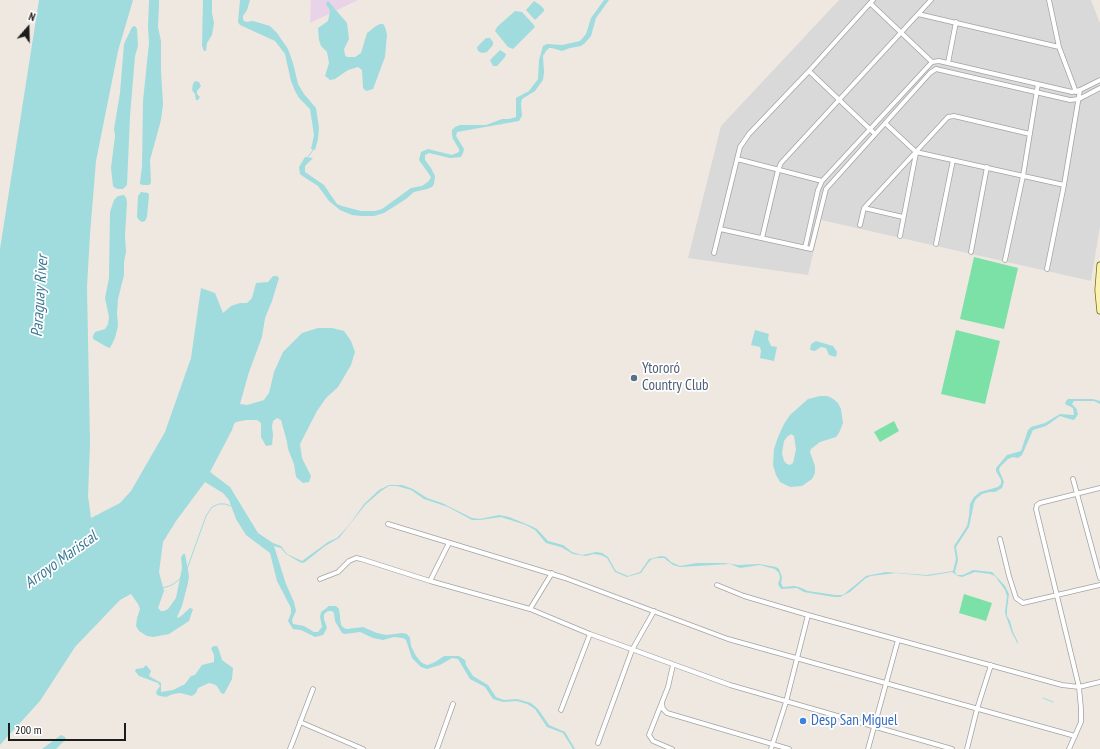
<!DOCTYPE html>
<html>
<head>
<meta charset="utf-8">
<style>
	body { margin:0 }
	#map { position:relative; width:1100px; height:749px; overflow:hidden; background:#eee8e1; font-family:"PT Sans Narrow",sans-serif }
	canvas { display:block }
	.north { position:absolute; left:8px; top:8px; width:40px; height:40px; -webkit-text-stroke:3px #fff; paint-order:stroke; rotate:20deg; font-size:11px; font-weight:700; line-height:16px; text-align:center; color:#1c1c1c }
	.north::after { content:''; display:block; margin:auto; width:14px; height:18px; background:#1c1c1c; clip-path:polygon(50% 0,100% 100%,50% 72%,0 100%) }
	.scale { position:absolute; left:8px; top:723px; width:118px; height:18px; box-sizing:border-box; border:2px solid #1c1c1c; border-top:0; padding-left:5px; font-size:12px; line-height:14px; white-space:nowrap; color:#1c1c1c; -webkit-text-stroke:3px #fff; paint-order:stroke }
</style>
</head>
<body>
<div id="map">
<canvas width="1100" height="749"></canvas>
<div class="north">N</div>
<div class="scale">200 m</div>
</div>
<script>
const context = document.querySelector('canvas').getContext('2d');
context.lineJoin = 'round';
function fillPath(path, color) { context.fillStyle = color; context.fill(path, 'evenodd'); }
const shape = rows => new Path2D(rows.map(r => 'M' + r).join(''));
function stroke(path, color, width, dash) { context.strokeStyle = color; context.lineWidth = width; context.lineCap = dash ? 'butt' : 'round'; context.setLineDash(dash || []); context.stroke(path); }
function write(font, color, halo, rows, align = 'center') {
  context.font = font + ' "PT Sans Narrow",sans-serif'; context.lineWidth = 3.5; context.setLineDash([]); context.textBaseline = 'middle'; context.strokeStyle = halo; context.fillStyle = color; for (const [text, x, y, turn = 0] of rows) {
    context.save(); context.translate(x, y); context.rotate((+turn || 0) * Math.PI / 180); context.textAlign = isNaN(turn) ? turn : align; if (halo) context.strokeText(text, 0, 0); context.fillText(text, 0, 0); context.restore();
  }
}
fillPath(shape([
	[839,0,1091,0,1100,23,1100,226,1091,281,821,220,808,275,688,258,721,126]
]), '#dad9d9');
fillPath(shape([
	[311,0,358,0,310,23]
]), '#e8d3e8');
fillPath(shape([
	[974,257,1018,268,1004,329,960,319],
	[956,330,1000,341,985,404,941,394],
	[894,421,899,431,880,442,874,432],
	[964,594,992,603,986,621,959,613]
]), '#7be1a7');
fillPath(shape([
	[39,0,133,0,118,51,96,161,90,234,87,287,90,443,88,496,91,518,120,503,131,491,165,432,191,358,201,288,215,293,223,313,231,306,240,303,247,303,252,298,256,283,268,282,273,276,277,276,279,278,272,301,265,318,262,337,249,372,240,404,247,405,264,400,269,393,274,372,283,352,302,333,318,328,332,328,344,331,351,341,355,352,351,365,338,387,326,398,317,411,300,444,302,458,311,476,309,482,303,483,296,477,294,464,288,449,287,442,281,420,277,418,273,421,272,426,273,435,272,445,266,446,261,437,261,423,257,420,246,420,236,422,234,424,232,430,210,472,230,487,258,533,273,543,281,546,287,554,302,561,328,542,337,538,349,525,364,504,379,490,389,485,402,485,413,489,427,498,442,503,472,518,480,519,499,515,509,517,531,526,537,529,548,541,563,545,572,552,582,555,596,552,602,553,608,557,616,571,628,576,640,572,649,559,661,556,666,557,671,562,680,566,697,563,724,563,738,565,759,564,776,567,779,569,782,577,781,583,783,587,794,586,799,587,808,591,835,595,843,595,854,586,866,576,886,572,927,575,953,571,956,559,954,546,967,526,969,516,970,504,974,497,980,492,998,487,1001,484,1001,480,996,471,996,468,1007,455,1021,451,1028,430,1031,427,1045,423,1060,414,1074,415,1073,408,1065,404,1066,401,1068,399,1093,399,1100,401,1100,404,1094,401,1074,401,1072,404,1076,408,1078,414,1075,419,1073,420,1060,416,1046,426,1033,430,1022,455,1018,458,1013,457,1008,459,1000,467,999,470,1004,482,1002,488,995,492,989,492,982,494,976,499,974,503,969,527,956,547,958,560,955,572,957,575,963,575,973,570,992,572,1005,586,1009,594,1007,609,1007,616,1010,621,1013,632,1018,642,1018,644,1012,633,1006,616,1005,612,1007,596,1005,590,995,576,990,574,975,572,962,577,958,576,952,572,928,576,896,573,871,576,866,578,850,592,840,597,834,597,804,592,797,588,781,589,778,584,780,578,779,573,775,569,760,565,740,568,730,564,680,567,673,565,664,558,657,558,652,559,648,563,641,573,627,577,615,572,607,558,601,555,593,554,586,556,573,554,561,547,546,543,535,530,526,525,501,517,480,520,472,520,448,507,424,499,411,490,397,486,389,486,381,491,365,505,339,538,325,546,305,562,302,563,298,561,286,554,281,548,274,546,286,584,294,602,296,611,292,620,293,624,304,626,314,632,318,632,322,627,320,617,321,612,329,606,336,606,339,609,341,625,344,628,347,629,363,627,377,633,386,635,402,633,407,634,410,638,411,646,416,656,421,662,424,664,428,665,435,662,444,656,459,656,465,660,466,665,473,676,488,685,496,697,504,700,517,699,531,703,538,709,549,725,565,732,575,749,573,749,563,733,547,727,535,709,527,704,517,701,503,702,493,699,485,687,470,679,458,659,452,658,440,665,427,669,421,667,412,658,406,640,403,638,394,637,383,640,373,638,360,632,345,634,342,633,335,621,334,613,332,611,328,611,324,614,324,619,327,628,323,635,315,637,301,630,293,629,288,621,291,613,291,608,277,581,270,553,246,535,236,519,229,500,223,493,205,482,176,521,163,542,159,572,164,591,158,608,161,611,164,611,168,609,176,598,182,568,181,558,183,554,185,554,189,576,188,583,182,606,177,617,178,618,181,616,190,608,193,609,189,621,169,634,153,637,147,636,139,631,136,626,137,618,140,609,138,604,131,594,120,600,75,647,40,701,0,745,0,249],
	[149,0,159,0,159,5,158,27,161,41,161,71,163,104,161,120,150,160,151,183,149,185,143,185,140,184,140,182,142,166,143,101,149,43,148,27],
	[203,0,212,0,212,13,214,23,212,35,207,43,206,51,204,51,202,46],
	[240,0,250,0,247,10,243,16,243,20,246,22,253,21,270,26,277,33,288,49,293,63,298,84,304,94,316,108,319,128,318,139,315,150,311,149,314,135,310,109,299,98,295,91,291,81,285,54,275,41,240,25,238,22],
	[604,0,609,0,596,18,591,36,585,43,581,46,570,48,562,51,552,48,549,48,546,51,543,56,544,72,543,80,535,91,522,99,521,103,522,116,519,121,457,132,456,136,464,149,463,153,461,157,450,158,429,153,425,155,425,160,431,168,435,176,434,184,432,187,427,189,414,192,406,199,384,213,374,216,361,216,352,215,340,210,329,201,318,186,304,177,300,174,299,167,305,157,313,158,305,166,305,172,324,185,337,204,342,206,361,211,375,211,382,209,411,188,422,186,429,181,431,177,419,160,421,152,428,149,452,155,459,152,459,149,453,139,452,135,452,130,455,127,460,125,486,125,502,119,509,119,516,117,516,98,529,91,538,79,539,60,543,46,547,44,562,45,580,41,586,34,591,18],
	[328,1,347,23,349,39,344,49,345,55,347,57,355,57,361,53,367,33,376,26,380,24,383,24,385,27,387,34,385,57,373,89,366,91,363,88,362,70,358,67,348,70,335,79,330,80,325,76,329,63,327,52,321,46,319,40,318,28,328,21,330,11,329,8,326,4],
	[534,1,540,5,544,9,544,11,535,20,526,10],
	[515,11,522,12,533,24,535,27,513,49,508,47,495,31,497,27],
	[135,26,137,29,138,46,135,56,130,116,127,185,123,189,118,189,115,188,113,186,111,168,115,136,114,129,120,93,124,44,132,27],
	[486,38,490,38,493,42,493,45,487,52,482,53,478,51,477,47],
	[500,50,506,54,505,57,497,66,493,66,490,60],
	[195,81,199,82,201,86,197,91,197,94,200,97,198,100,196,100,195,94,192,90,193,84],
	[141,192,148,193,149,195,147,217,145,221,142,222,139,220,137,217,138,196],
	[124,195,126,198,127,202,125,235,126,252,124,262,124,275,118,299,117,313,118,326,115,338,110,348,107,347,93,339,93,336,95,332,105,329,108,324,109,317,105,298,109,278,110,212,114,200,118,196],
	[755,330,769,334,768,339,771,346,777,347,774,361,760,358,761,351,760,347,751,345],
	[816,341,833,346,837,352,836,357,829,355,826,348,821,347,815,351,810,350,811,344],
	[820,396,827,396,832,398,838,403,841,409,843,423,839,433,836,437,820,442,811,449,810,452,815,466,815,473,812,479,802,486,790,487,780,482,776,475,773,465,774,449,778,437,784,424,790,415,808,399],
	[791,434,794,436,796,449,793,463,790,465,787,464,784,461,782,453,784,441,787,437],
	[214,646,217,646,219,650,222,660,233,668,232,679,224,694,221,693,217,686,213,684,209,683,198,688,196,693,192,696,180,693,173,694,166,697,160,696,157,695,156,692,160,686,158,683,139,676,135,671,136,669,143,668,146,665,151,671,149,676,161,683,161,692,173,690,185,684,191,676,195,675,202,665,214,662,214,655,211,648],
	[61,735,65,737,66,739,56,749,42,749]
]), '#a0dbde');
stroke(shape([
	[308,157,313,150],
	[187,569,206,516,212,507,219,504,225,504,231,506],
	[163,588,172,585,181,578],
	[1043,698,1053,702]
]), '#a0dbde', 1);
const street = shape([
	[1049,0,1059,47,1076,92],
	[870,3,932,62],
	[918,14,1059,47],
	[948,63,956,22],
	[809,71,875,134],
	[885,123,916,152,1064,185],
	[737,159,822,181],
	[864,208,903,217],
	[860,225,864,208,948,117,954,116,1030,134],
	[720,229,811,249,826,189,930,73,936,69,1070,100,1079,99,1100,88],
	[900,236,916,153],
	[762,238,778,170,781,163,931,0],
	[936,244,953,160],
	[805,248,818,190,822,181,932,62,939,61,1072,92,1080,90,1100,80],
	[971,252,987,167],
	[714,253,740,147,749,134,809,71,873,0],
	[1005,260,1023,176,1038,84],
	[1047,269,1064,185,1080,90],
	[1073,479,1100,578],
	[388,524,565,578,728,639,1075,736],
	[1000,539,1009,576,1016,598,1023,603,1100,585],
	[320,579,338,572,349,561,356,558,361,559,430,581,530,609,590,634,730,685,952,749],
	[430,581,449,543],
	[717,585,744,596,808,615,1062,685,1079,687,1100,682],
	[530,609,552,573],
	[662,704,663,709,667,713,789,749],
	[561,710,590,634],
	[300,722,363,749],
	[598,743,632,650,654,611],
	[290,749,313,689],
	[437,749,453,704],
	[672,749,653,741,649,735,668,687,673,665],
	[771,749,786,702,808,615],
	[868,749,898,640],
	[967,749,977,709,991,665],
	[1069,749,1081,722,1081,709,1079,687,1036,509,1037,505,1040,503,1100,488]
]);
const secondary = shape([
	[1100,265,1098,290,1100,311]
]);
stroke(street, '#a3a3a3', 5.5);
stroke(secondary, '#766e00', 7);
stroke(street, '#fff', 4);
stroke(secondary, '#fcf2b2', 5.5);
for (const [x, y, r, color] of [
	[634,378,4,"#5c6f8a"],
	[803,721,4,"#3f7fe0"]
]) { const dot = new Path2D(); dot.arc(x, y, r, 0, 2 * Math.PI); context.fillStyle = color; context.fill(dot); stroke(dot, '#fff', 1.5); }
write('15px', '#4e5e75', '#fff', [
	["Ytororó",642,369],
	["Country Club",642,386]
], 'left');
write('15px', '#366cbe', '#fff', [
	["Desp San Miguel",811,721]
], 'left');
write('italic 16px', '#3d7a97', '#fff', [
	["Paraguay River",40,296,-86],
	["Arroyo Mariscal",61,560,-36]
]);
</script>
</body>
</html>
